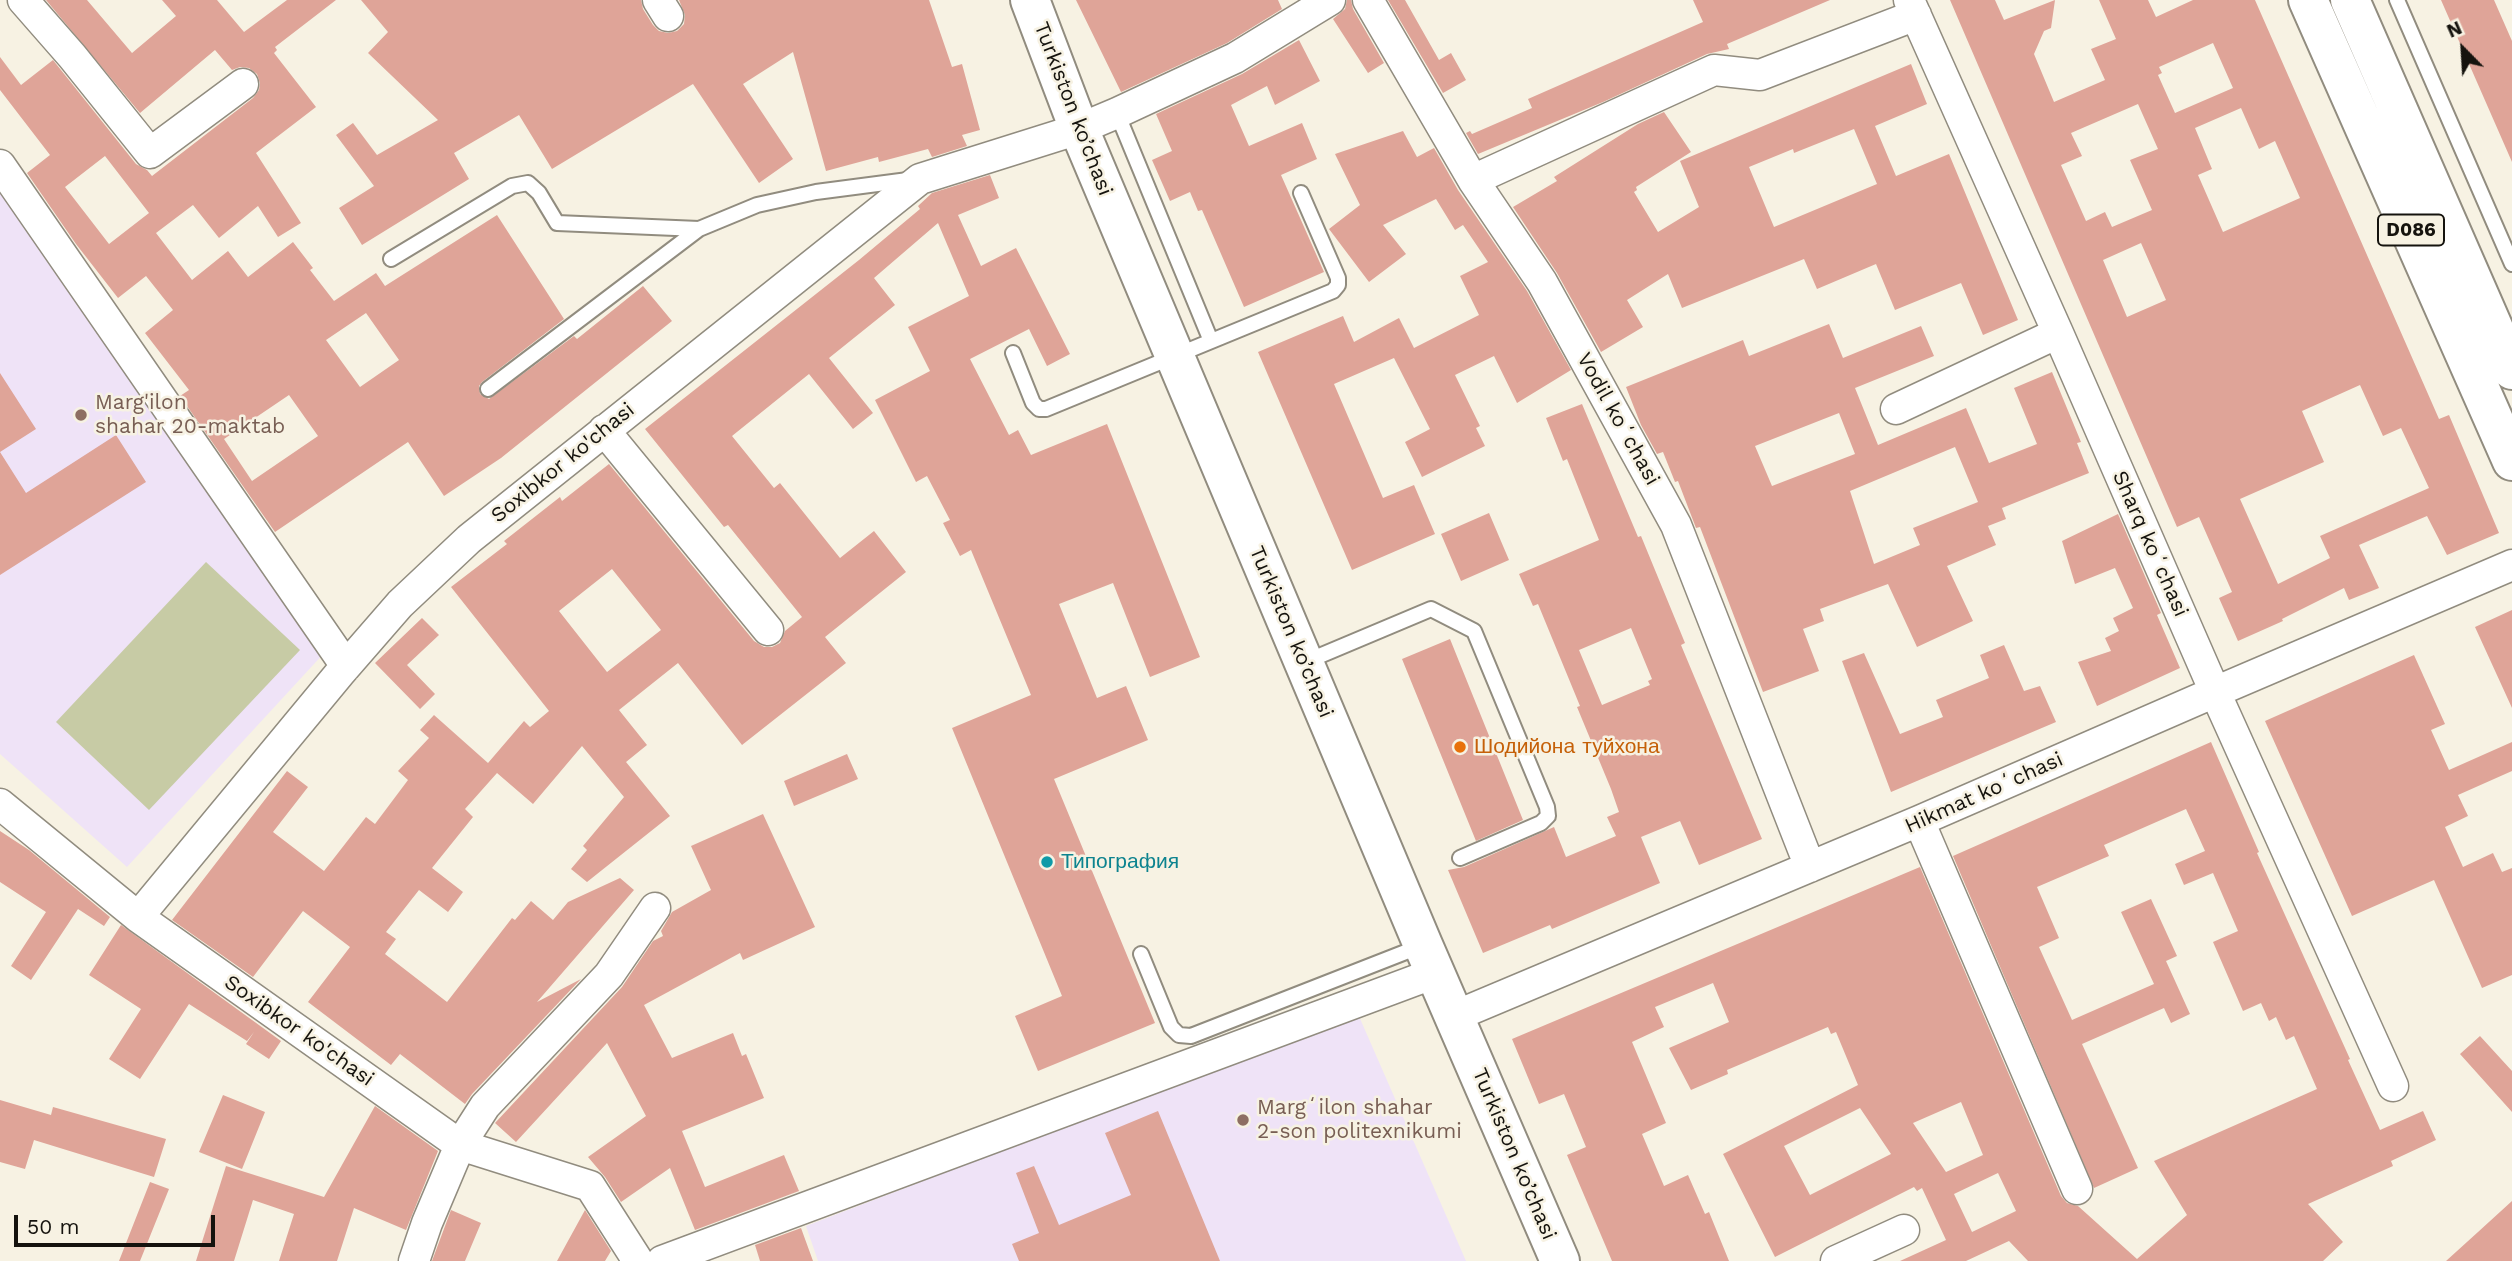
<!DOCTYPE html>
<html>
<head>
<meta charset="utf-8">
<style>
	body { margin:0 }
	#map { position:relative; width:2512px; height:1261px; overflow:hidden; background:#f7f2e3; font-family:"Work Sans",sans-serif }
	canvas { display:block }
	.north { position:absolute; left:2428px; top:14px; width:70px; height:70px; -webkit-text-stroke:5px #f7f2e3; paint-order:stroke; rotate:336deg; font-size:19px; font-weight:700; line-height:28px; text-align:center; color:#15130e }
	.north::after { content:''; display:block; margin:auto; width:24px; height:32px; background:#15130e; clip-path:polygon(50% 0,100% 100%,50% 72%,0 100%) }
	.scale { position:absolute; left:14px; top:1215px; width:201px; height:32px; box-sizing:border-box; border:4px solid #15130e; border-top:0; padding-left:9px; font-size:21px; line-height:24px; white-space:nowrap; color:#15130e; -webkit-text-stroke:5px #f7f2e3; paint-order:stroke }
</style>
</head>
<body>
<div id="map">
<canvas width="2512" height="1261"></canvas>
<div class="north">N</div>
<div class="scale">50 m</div>
</div>
<script>
const context = document.querySelector('canvas').getContext('2d');
context.lineJoin = 'round';
function fillPath(path, color) { context.fillStyle = color; context.fill(path, 'evenodd'); }
const shape = rows => new Path2D(rows.map(r => 'M' + r).join(''));
function stroke(path, color, width, dash) { context.strokeStyle = color; context.lineWidth = width; context.lineCap = dash ? 'butt' : 'round'; context.setLineDash(dash || []); context.stroke(path); }
function write(font, color, halo, rows, align = 'center') {
  context.font = font + ' "Work Sans",sans-serif'; context.lineWidth = 5; context.setLineDash([]); context.textBaseline = 'middle'; context.strokeStyle = halo; context.fillStyle = color; for (const [text, x, y, turn = 0] of rows) {
    context.save(); context.translate(x, y); context.rotate((+turn || 0) * Math.PI / 180); context.textAlign = isNaN(turn) ? turn : align; if (halo) context.strokeText(text, 0, 0); context.fillText(text, 0, 0); context.restore();
  }
}
fillPath(shape([
	[0,180,326,651,127,867,0,754],
	[1358,1014,1466,1261,818,1261,806,1226]
]), '#efe3f7');
fillPath(shape([
	[206,562,300,650,149,810,56,722]
]), '#c7cba5');
fillPath(shape([
	[46,0,87,0,132,53,176,16,162,0,217,0,244,32,287,0,336,0,275,47,277,50,274,53,316,107,256,153,301,223,278,237,258,206,219,238,193,205,156,233,192,280,228,251,248,277,293,242,313,268,310,270,334,301,376,273,385,286,497,215,564,319,482,382,479,386,480,394,489,399,574,336,577,339,643,286,672,321,501,458,444,496,408,442,275,532,180,396,189,390,145,333,173,310,146,276,118,298,76,244,27,173,50,155,0,90,0,57,21,85,53,60,136,164,147,170,152,176,253,98,259,90,260,83,257,74,249,68,240,67,232,70,215,50,140,113],
	[105,156,149,213,109,244,65,187],
	[366,313,399,360,360,387,326,340],
	[289,395,318,436,252,481,224,439],
	[361,0,641,0,643,9,653,25,659,31,668,33,677,31,684,24,685,15,679,0,929,0,952,67,962,64,980,130,962,135,967,146,932,157,928,149,879,162,878,157,826,171,793,52,743,84,793,159,759,183,693,84,552,169,519,115,454,153,469,179,362,245,339,208,374,186,336,135,353,123,377,155,438,120,368,53,388,32],
	[1076,0,1278,0,1282,9,1227,43,1121,92],
	[1347,0,1351,0,1353,9,1384,63,1368,73,1333,19,1345,9],
	[1388,0,1405,0,1439,60,1451,53,1466,80,1443,93],
	[1693,0,1830,0,1727,44,1729,49,1707,54,1603,102,1478,154,1466,133,1470,131,1472,134,1532,108,1528,99,1703,22],
	[1950,0,1995,0,2004,20,2055,0,2051,28,2044,31,2034,54,2054,102,2105,80,2091,49,2116,39,2099,0,2148,0,2156,17,2193,0,2255,0,2439,419,2449,415,2499,533,2447,555,2427,516,2359,545,2379,588,2349,600,2344,588,2282,619,2283,621,2238,641,2219,598,2232,592,2199,517,2177,527],
	[2213,43,2233,88,2175,113,2158,75,2162,73,2159,67],
	[2138,104,2158,149,2130,160,2152,210,2112,227,2105,212,2086,221,2061,165,2082,156,2071,133],
	[2241,108,2259,149,2275,141,2300,198,2223,232,2198,175,2212,169,2195,128],
	[2141,243,2166,300,2127,317,2103,260],
	[2360,385,2383,436,2401,428,2429,488,2320,536,2330,558,2278,584,2240,499,2324,462,2302,411],
	[2441,0,2494,0,2512,41,2512,162],
	[1299,40,1320,81,1275,105,1267,86,1231,105,1249,146,1302,123,1317,159,1281,175,1324,272,1244,307,1202,210,1198,211,1190,192,1170,201,1152,160,1172,151,1156,114,1242,74],
	[1911,64,1927,104,1875,126,1896,176,1949,154,2018,320,1983,335,1961,283,1895,310,1876,264,1817,289,1804,259,1682,308,1668,274,1627,300,1643,327,1601,352,1557,273,1513,207,1557,181,1554,177,1638,124,1664,112,1691,152,1636,187,1637,190,1634,192,1658,232,1699,207,1680,161],
	[1854,129,1877,184,1774,227,1749,167,1793,149,1794,153],
	[1403,131,1417,157,1434,148,1458,190,1527,291,1571,370,1517,403,1494,356,1455,375,1480,426,1476,428,1485,446,1422,477,1405,442,1430,429,1394,358,1334,384,1383,498,1414,485,1435,534,1352,570,1258,352,1343,316,1354,342,1399,318,1414,348,1479,315,1460,276,1488,262,1463,225,1455,230,1436,199,1383,225,1406,254,1369,282,1329,229,1360,205,1335,154],
	[990,175,999,198,958,215,981,266,1016,248,1070,354,1047,366,1029,329,970,359,1009,435,1018,430,1031,455,1107,424,1200,657,1150,677,1113,583,1059,604,1097,698,1126,686,1148,740,1054,779,1155,1023,1038,1071,1015,1016,1062,996,952,728,1031,695,971,550,960,556,943,523,950,520,927,476,916,482,875,400,930,371,908,327,969,296,938,223,874,278,895,305,829,358,873,413,853,429,809,374,732,436,774,488,780,483,840,558,874,531,906,572,825,637,846,663,742,745,678,663,619,710,647,745,626,762,670,816,587,882,571,869,587,850,583,846,624,797,582,746,533,804,497,773,465,809,473,817,432,868,463,892,448,912,419,890,386,932,396,939,385,954,447,1002,512,918,515,920,531,901,553,920,568,902,620,878,634,890,537,1002,581,979,472,1094,465,1104,400,1054,391,1065,308,1002,350,947,303,911,253,977,172,920,287,771,308,787,273,832,324,871,366,817,375,824,408,780,398,771,429,738,420,730,434,715,488,763,524,721,530,727,549,711,451,587,507,544,504,541,560,497,562,501,609,464,754,641,764,647,772,647,780,643,785,631,802,617,728,525,724,527,645,429,859,260,920,209,918,206,932,193],
	[612,569,661,630,607,672,559,611],
	[1829,324,1843,358,1921,326,1934,356,1855,388,1878,445,1966,408,1989,463,2037,444,2014,388,2052,372,2081,442,2077,443,2089,473,2002,508,2006,519,1988,526,1996,545,1947,566,1973,621,1917,647,1888,584,1820,609,1824,621,1803,629,1819,671,1763,692,1700,527,1696,528,1678,481,1675,482,1663,452,1657,454,1641,425,1626,387,1743,340,1749,356],
	[1839,413,1855,454,1772,486,1755,446],
	[1955,447,1978,502,1913,528,1920,545,1874,564,1850,491],
	[0,373,36,429,0,452,26,493,116,435,146,482,0,575],
	[1582,404,1638,537,1641,536,1685,643,1681,645,1762,839,1699,865,1680,821,1641,837,1660,883,1552,929,1550,925,1483,953,1448,870,1464,867,1554,827,1566,857,1616,836,1607,817,1619,812,1611,789,1577,707,1580,706,1538,604,1533,606,1519,574,1599,540,1567,459,1563,461,1546,418],
	[1631,628,1652,679,1648,681,1650,685,1602,705,1579,650],
	[1489,513,1509,560,1461,581,1441,534],
	[2118,514,2161,613,2157,615,2180,668,2097,706,2078,662,2111,651,2105,638,2119,631,2113,618,2133,608,2115,568,2075,584,2062,541],
	[2512,610,2512,708,2475,627],
	[422,618,439,635,407,665,435,694,420,709,375,663],
	[1450,639,1523,820,1476,841,1402,659],
	[2004,645,2024,691,2040,686,2056,722,1891,792,1842,661,1864,653,1900,734,1943,717,1936,700,1989,678,1980,655],
	[2414,655,2445,724,2431,730,2449,770,2512,742,2512,771,2458,795,2468,816,2445,827,2463,867,2493,853,2502,872,2512,868,2512,975,2482,988,2434,880,2352,916,2265,721],
	[2211,742,2259,852,2257,853,2350,1059,2348,1060,2380,1130,2423,1111,2436,1140,2391,1161,2393,1166,2308,1204,2343,1242,2323,1261,2028,1261,2009,1241,1966,1261,1900,1261,1946,1240,1922,1188,1917,1191,1914,1187,1775,1257,1723,1154,1858,1085,1836,1032,1831,1034,1828,1027,1727,1070,1728,1074,1691,1090,1669,1048,1729,1022,1713,983,1655,1007,1664,1027,1632,1042,1666,1123,1642,1134,1664,1186,1688,1175,1705,1214,1709,1212,1729,1261,1612,1261,1567,1155,1586,1147,1564,1094,1539,1104,1512,1039,1920,867,2061,1196,2067,1203,2078,1206,2137,1259,2187,1215,2154,1161,2317,1089,2294,1036,2286,1040,2276,1017,2269,1021,2261,1003,2243,1011,2213,942,2238,931,2213,873,2184,885,2175,864,2205,851,2186,809,2104,845,2109,856,2037,887,2059,938,2039,947,2072,1020,2154,984,2121,912,2151,899,2177,956,2166,961,2190,1014,2171,1023,2164,1008,2082,1044,2138,1168,2094,1188,1953,856],
	[1961,1102,1983,1155,1946,1172,1913,1123],
	[1860,1108,1891,1154,1810,1195,1784,1146],
	[1998,1173,2016,1211,1972,1232,1954,1194],
	[847,754,858,779,794,806,784,781],
	[763,814,815,927,743,960,740,953,644,1005,672,1058,733,1033,742,1056,746,1054,764,1098,682,1131,705,1187,784,1155,799,1191,695,1230,670,1168,621,1202,605,1177,588,1157,646,1116,607,1043,516,1142,495,1123,622,987,653,941,663,936,661,931,672,912,711,890,691,846],
	[0,831,29,850,110,917,104,926,78,909,31,980,11,966,46,912,0,882],
	[121,925,281,1041,269,1059,246,1044,254,1032,247,1041,189,1004,140,1079,109,1059,141,1009,89,975],
	[2480,1036,2512,1071,2512,1112,2460,1054],
	[223,1095,265,1112,242,1169,199,1152],
	[0,1100,51,1115,53,1107,166,1139,154,1177,34,1140,25,1169,0,1162],
	[375,1106,438,1151,406,1230,354,1208,337,1261,279,1261,294,1214,253,1200,234,1261,196,1261,226,1166,324,1197],
	[1158,1111,1220,1261,1019,1261,1012,1244,1039,1233,1016,1173,1034,1166,1059,1225,1131,1195,1105,1133],
	[150,1182,169,1189,140,1261,119,1261],
	[2512,1201,2512,1261,2446,1261,2478,1232],
	[451,1210,481,1223,465,1261,432,1261],
	[585,1210,611,1251,605,1261,557,1261],
	[801,1228,813,1261,760,1261,755,1245]
]), '#dfa498');
const lane = shape([
	[2397,0,2512,264],
	[1117,113,1211,341],
	[391,259,512,186,528,183,539,193,557,223,699,229,757,205,816,192,908,180],
	[1013,353,1033,403,1039,409,1046,409,1333,291,1338,285,1338,278,1301,193],
	[488,389,699,229],
	[1305,662,1431,609,1474,631,1547,807,1548,816,1541,823,1460,858],
	[1141,954,1171,1027,1179,1035,1191,1036,1421,946]
]);
const street = shape([
	[23,0,72,56,150,153,243,84],
	[658,0,668,16],
	[1368,0,1473,180,1542,282,1676,525,1810,867],
	[1909,0,2058,333,2215,692,2393,1086],
	[0,165,346,666],
	[1473,180,1714,70,1760,75,1916,15],
	[1896,409,2058,333],
	[604,430,768,630],
	[0,804,138,917,460,1145,590,1186,638,1261],
	[1919,821,2077,1189],
	[138,917,340,673,400,604,469,539,920,179,1079,129,1117,113,1235,58,1330,0],
	[1455,1016,1919,821,2215,692,2512,565],
	[414,1261,427,1223,460,1145,485,1106,609,975,655,908],
	[662,1261,1435,973],
	[1836,1261,1904,1230]
]);
const secondary = shape([
	[1030,0,1079,129,1423,945,1560,1261]
]);
const primary = shape([
	[2308,0,2512,461],
	[2350,0,2512,370]
]);
stroke(lane, '#918c7f', 18);
stroke(street, '#918c7f', 33);
stroke(secondary, '#918c7f', 42);
stroke(primary, '#918c7f', 42);
stroke(lane, '#fff', 14);
stroke(street, '#fff', 30);
stroke(secondary, '#fff', 38);
stroke(primary, '#fff', 38);
for (const [x, y, r, color] of [
	[81,415,7,"#8d6e63"],
	[1460,747,7,"#e8710a"],
	[1047,862,7,"#0f9aa8"],
	[1243,1120,7,"#8d6e63"]
]) { const dot = new Path2D(); dot.arc(x, y, r, 0, 2 * Math.PI); context.fillStyle = color; context.fill(dot); stroke(dot, '#f7f2e3', 2.5); }
for (const [x, y, w] of [
	[2411,230,66]
]) { const box = new Path2D(); box.roundRect(x - w / 2, y - 15.5, w, 31, 5); context.fillStyle = '#f7f2e3'; context.fill(box); stroke(box, '#15130e', 2); }
write('bold 19px', '#15130e', null, [
	["D086",2411,230]
]);
write('21px', '#15130e', '#f7f2e3', [
	["Turkiston ko’chasi",1073,109,69],
	["Vodil koʻchasi",1618,419,61],
	["Soxibkor ko'chasi",563,463,-39],
	["Sharq koʻchasi",2150,544,66],
	["Turkiston ko’chasi",1291,632,67],
	["Hikmat koʻchasi",1984,793,-24],
	["Soxibkor ko'chasi",299,1031,35],
	["Turkiston ko’chasi",1514,1154,67]
]);
write('21px', '#785e54', '#f7f2e3', [
	["Marg'ilon",95,403],
	["shahar 20-maktab",95,427],
	["Margʻilon shahar",1257,1108],
	["2-son politexnikumi",1257,1132]
], 'left');
write('21px', '#c56008', '#f7f2e3', [
	["Шодийона туйхона",1474,747]
], 'left');
write('21px', '#0d838f', '#f7f2e3', [
	["Типография",1061,862]
], 'left');
</script>
</body>
</html>
